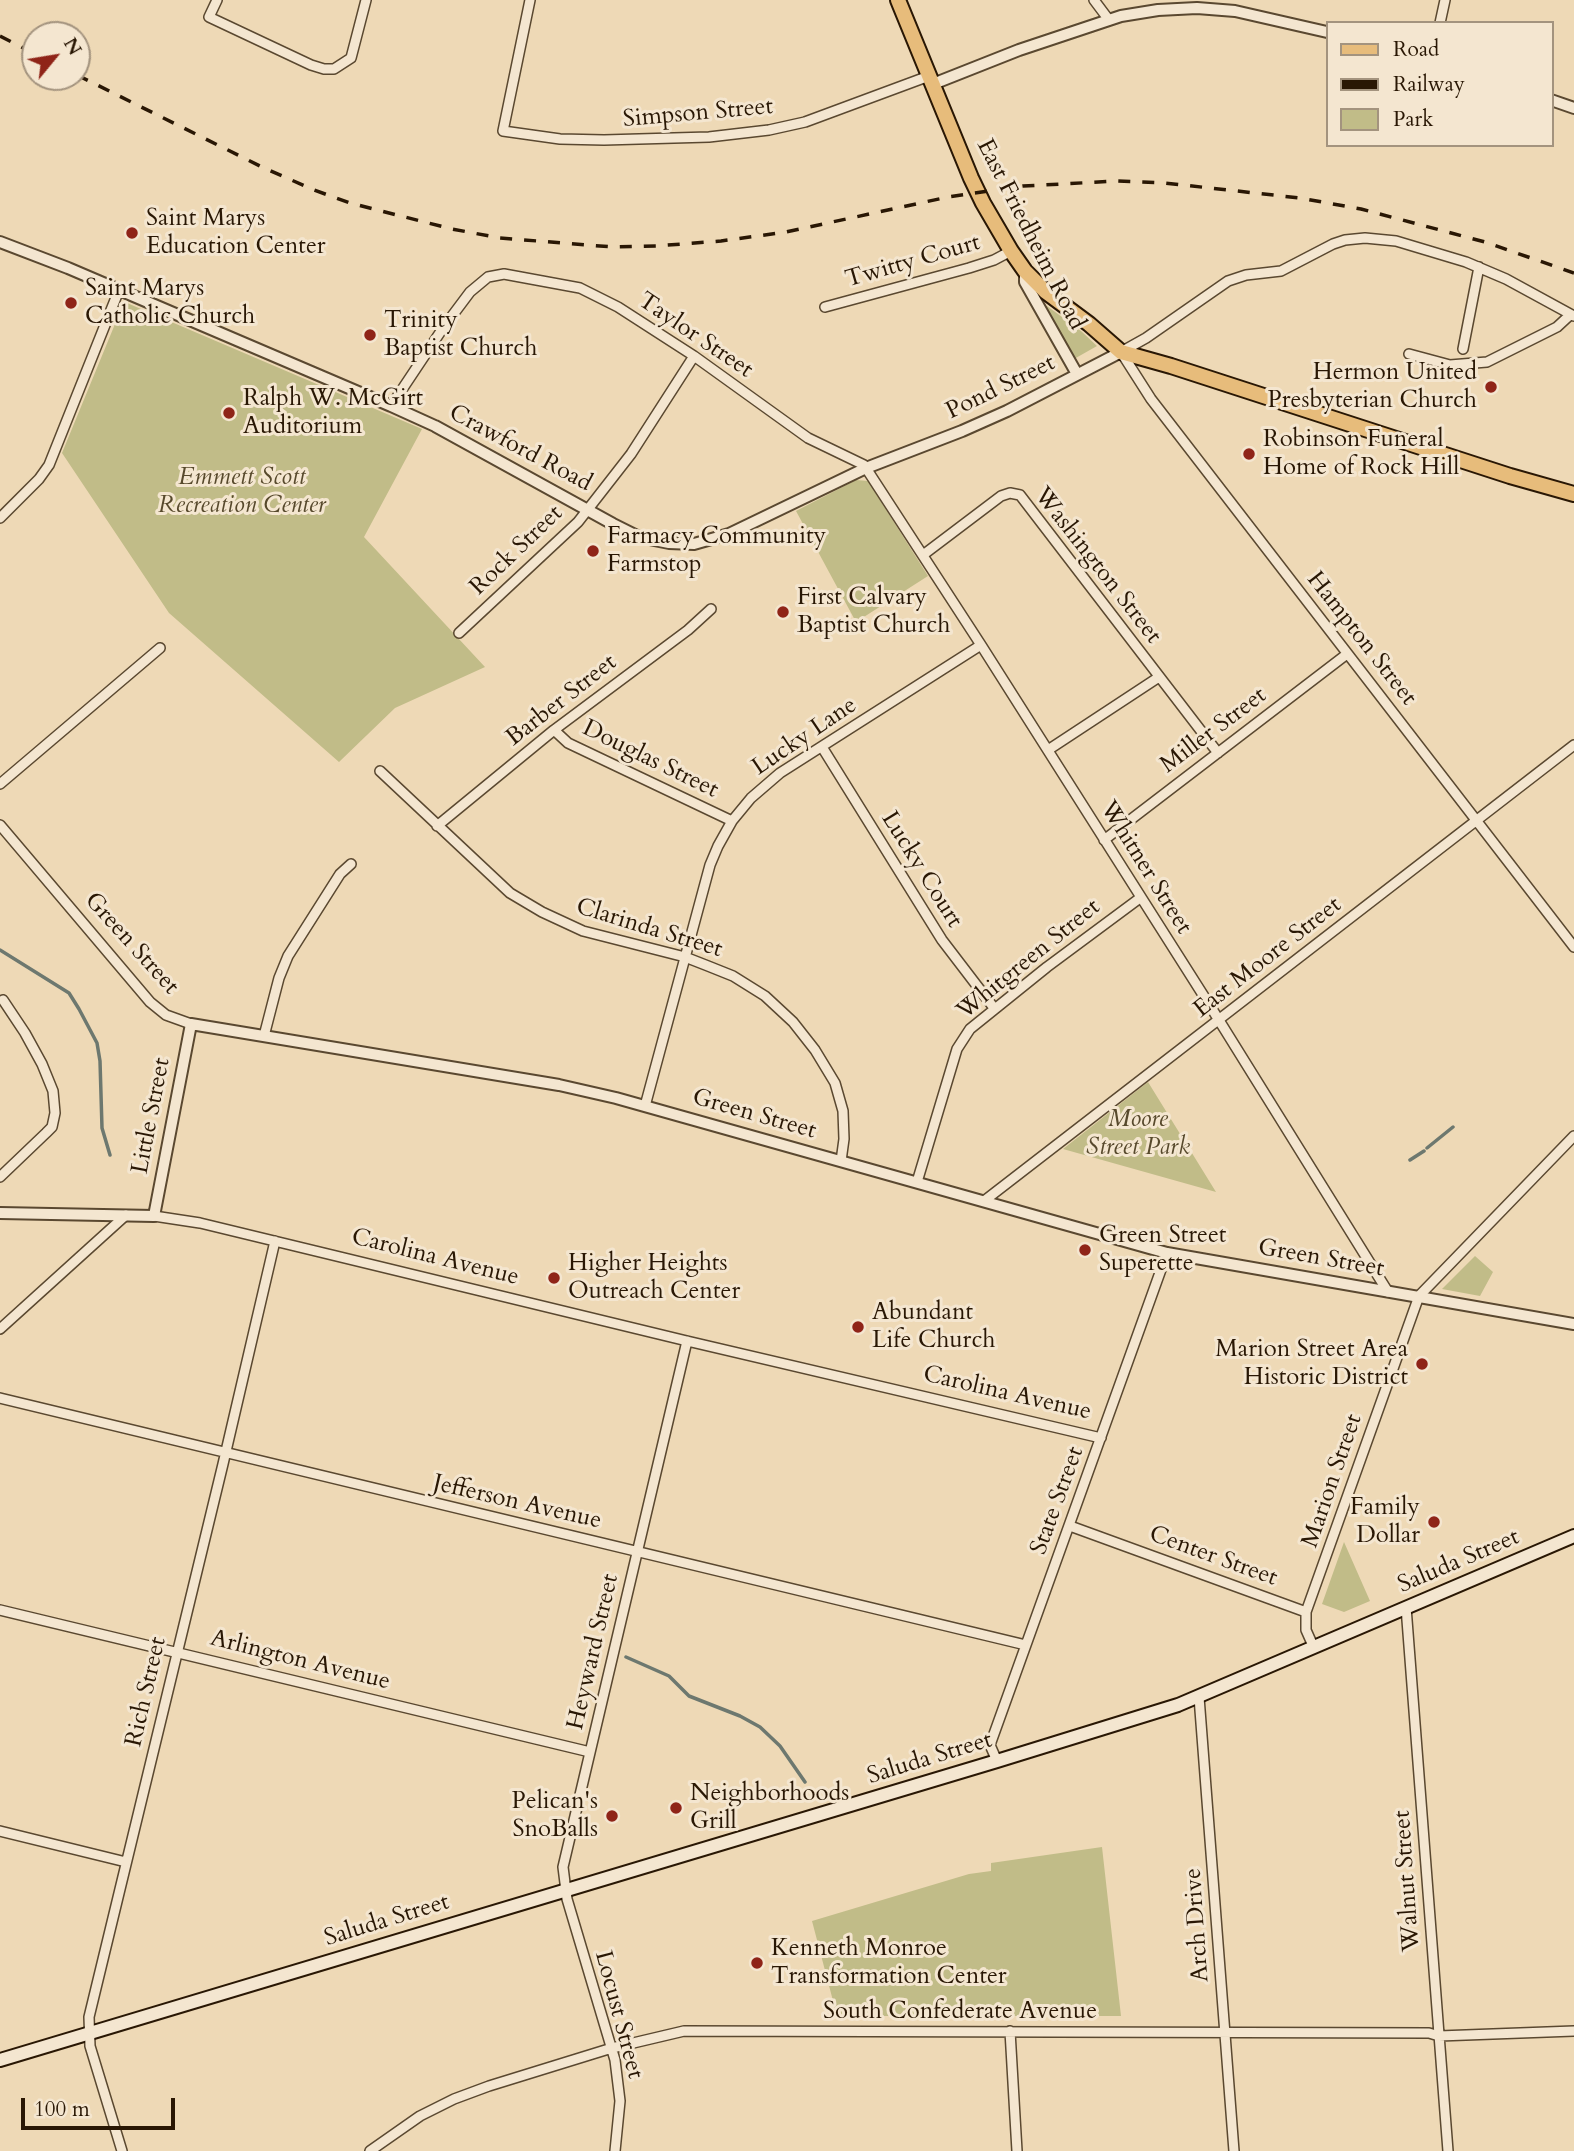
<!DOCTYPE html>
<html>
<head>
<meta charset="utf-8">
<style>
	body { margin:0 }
	#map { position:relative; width:1574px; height:2151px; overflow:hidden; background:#eed9b6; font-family:Cardo,serif }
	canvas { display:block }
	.legend { position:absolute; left:1326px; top:21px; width:228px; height:126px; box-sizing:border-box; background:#f4e6d0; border:2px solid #a3937e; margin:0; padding:9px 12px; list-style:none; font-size:21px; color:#291704 }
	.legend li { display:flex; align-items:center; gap:14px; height:35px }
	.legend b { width:35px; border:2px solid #a3937e }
	.north { position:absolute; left:21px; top:21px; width:70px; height:70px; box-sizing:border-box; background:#f4e6d0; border:2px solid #a3937e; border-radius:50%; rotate:60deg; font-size:19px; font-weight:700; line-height:28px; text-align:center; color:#291704 }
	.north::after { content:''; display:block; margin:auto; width:24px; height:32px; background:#8f2418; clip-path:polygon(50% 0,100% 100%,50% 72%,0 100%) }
	.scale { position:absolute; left:21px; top:2098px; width:154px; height:32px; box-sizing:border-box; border:4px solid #291704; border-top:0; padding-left:9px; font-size:21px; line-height:24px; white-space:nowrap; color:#291704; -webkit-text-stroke:5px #f4e6d0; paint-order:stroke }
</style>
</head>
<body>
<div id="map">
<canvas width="1574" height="2151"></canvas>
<ul class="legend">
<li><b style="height:9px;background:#e7bc7b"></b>Road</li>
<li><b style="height:9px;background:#291704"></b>Railway</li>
<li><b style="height:19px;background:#c1bc88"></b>Park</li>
</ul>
<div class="north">N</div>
<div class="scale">100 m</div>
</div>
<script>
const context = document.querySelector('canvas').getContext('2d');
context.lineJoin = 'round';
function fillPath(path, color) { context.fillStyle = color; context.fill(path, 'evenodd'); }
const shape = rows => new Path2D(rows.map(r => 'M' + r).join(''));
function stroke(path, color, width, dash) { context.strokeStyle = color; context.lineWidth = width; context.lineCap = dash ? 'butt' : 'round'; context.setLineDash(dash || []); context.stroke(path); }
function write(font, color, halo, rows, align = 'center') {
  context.font = font + ' Cardo,serif'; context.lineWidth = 6; context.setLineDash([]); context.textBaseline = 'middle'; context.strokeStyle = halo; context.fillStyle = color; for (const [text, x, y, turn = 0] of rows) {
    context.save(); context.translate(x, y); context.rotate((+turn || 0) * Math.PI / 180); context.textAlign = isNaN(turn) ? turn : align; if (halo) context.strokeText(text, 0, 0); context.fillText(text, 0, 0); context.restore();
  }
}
fillPath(shape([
	[127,303,422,429,364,537,485,667,395,708,339,762,169,613,62,453,122,307],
	[1047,306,1081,331,1097,346,1074,359,1044,308],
	[856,480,868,481,928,576,856,622,796,511],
	[1148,1082,1216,1192,1063,1149],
	[1475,1256,1493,1272,1480,1296,1442,1289],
	[1344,1542,1370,1601,1344,1612,1322,1604],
	[1102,1847,1121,2016,837,2016,812,1921,969,1874,991,1871,991,1863]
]), '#c1bc88');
stroke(shape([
	[0,950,69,993,79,1009,97,1043,100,1061,102,1128,110,1155],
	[1427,1148,1453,1127],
	[1410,1160,1424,1151],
	[626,1657,669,1676,689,1696,740,1716,760,1727,780,1746,805,1782]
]), '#6d786f', 3.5);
const minor = shape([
	[217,0,209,17,311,65,324,69,334,69,351,58,366,0],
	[530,0,503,131,560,139,604,140,709,137,769,130,805,122,929,76],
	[1094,0,1109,20],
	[1440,23,1445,0],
	[825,307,969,268,994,260,1011,251],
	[1574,316,1506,279,1466,262,1396,241,1365,238,1345,240,1333,244,1281,271,1246,275,1228,281,1146,338,1121,352,1151,399,1574,947],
	[1463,349,1479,267],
	[1409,354,1450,365,1487,362,1557,327,1570,315],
	[391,406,443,328,470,292,488,277,504,274,580,288,618,307,694,356,808,438,864,465,981,645,1212,1009,1388,1292],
	[0,518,39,479,49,465,119,290],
	[923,555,1001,496,1010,493,1020,495,1218,753],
	[459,633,578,522,631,454,694,356],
	[554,730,568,743,732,821],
	[822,747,942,940,994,1008],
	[1048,750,1159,677],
	[380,771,510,893,542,912,583,931,685,957,708,966,733,976,765,996,793,1022,815,1050,835,1083,843,1111,844,1139,841,1161],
	[0,784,160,648],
	[0,825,150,1002,166,1015,191,1024],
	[437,826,554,730,688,630,711,609],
	[1104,840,1347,654],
	[264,1036,279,978,288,956,340,874,351,864],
	[645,1106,710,865,718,846,732,821,751,798,780,773,981,645],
	[0,1177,46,1133,52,1127,55,1113,53,1091,42,1064,25,1033,3,1000],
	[917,1182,957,1049,970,1029,1047,967,1140,898],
	[984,1201,1574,745],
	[154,1216,200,1223,687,1341,1101,1438],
	[0,1329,126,1215],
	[0,1398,1026,1645],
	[1070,1526,1306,1612,1306,1630,1314,1648],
	[1406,1607,1448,2151],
	[0,1610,590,1752],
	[1306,1612,1419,1296,1574,1136],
	[1199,1697,1234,2151],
	[997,1761,990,1745,1167,1253],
	[0,1831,126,1862],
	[1010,2031,1017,2151],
	[122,2151,90,2046,89,2017,223,1464,275,1241],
	[370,2151,420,2116,454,2099,489,2086,612,2048,684,2031,1429,2033,1439,2036,1574,2031],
	[615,2151,620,2101,615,2060,567,1899,563,1867,687,1341]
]);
const tertiary = shape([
	[933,84,1019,50,1121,16,1158,10,1197,8,1235,11,1327,32],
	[1551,100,1574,108],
	[0,242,68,268,391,406,435,426,613,524,639,537,669,543,694,544,729,534,866,468,962,431,1007,411,1121,352],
	[1025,271,1025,282,1077,374],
	[0,1213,154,1216,191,1024,559,1085,616,1098,1167,1253,1574,1324]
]);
const secondary = shape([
	[0,2060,997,1761,1178,1705,1574,1536]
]);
const primary = shape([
	[898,0,971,178,983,203,1011,251,1025,271,1046,292,1089,324,1121,352,1171,366,1510,476,1574,494]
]);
stroke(minor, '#5a4830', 12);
stroke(tertiary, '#5a4830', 14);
stroke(secondary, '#291704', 16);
stroke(primary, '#291704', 18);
stroke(minor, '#f4e6d0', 9);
stroke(tertiary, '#f4e6d0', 10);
stroke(secondary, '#f4e6d0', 12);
stroke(primary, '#e7bc7b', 14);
stroke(shape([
	[0,36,35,54],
	[77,75,262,167,314,190,350,203,397,215,452,229,500,238,613,247,656,246,721,241,786,232,948,197,1023,186,1118,181,1165,183,1300,198,1361,209,1485,242,1574,273]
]), '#291704', 3.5, [12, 12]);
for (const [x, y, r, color] of [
	[132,233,7,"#8f2418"],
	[71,303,7,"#8f2418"],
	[370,335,7,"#8f2418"],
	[1491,387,7,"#8f2418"],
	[229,413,7,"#8f2418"],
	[1249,454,7,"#8f2418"],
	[593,551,7,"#8f2418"],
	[783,612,7,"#8f2418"],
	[1085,1250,7,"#8f2418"],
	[554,1278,7,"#8f2418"],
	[858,1327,7,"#8f2418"],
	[1422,1364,7,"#8f2418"],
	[1434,1522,7,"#8f2418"],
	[676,1808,7,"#8f2418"],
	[612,1816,7,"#8f2418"],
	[757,1963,7,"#8f2418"]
]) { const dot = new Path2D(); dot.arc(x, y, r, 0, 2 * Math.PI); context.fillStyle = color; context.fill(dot); stroke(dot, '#f4e6d0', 2.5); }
write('24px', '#291704', '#f4e6d0', [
	["Simpson Street",698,114,-5],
	["East Friedheim Road",1030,235,63],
	["Twitty Court",913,262,-16],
	["Taylor Street",695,336,34],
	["Pond Street",1001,388,-26],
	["Crawford Road",520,449,28],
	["Rock Street",517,551,-44],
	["Washington Street",1097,566,52],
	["Hampton Street",1361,639,52],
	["Barber Street",562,701,-38],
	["Miller Street",1214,731,-37],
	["Lucky Lane",805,737,-34],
	["Douglas Street",650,760,26],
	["Whitner Street",1145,868,58],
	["Lucky Court",921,870,58],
	["Clarinda Street",649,929,17],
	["Green Street",131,944,48],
	["East Moore Street",1268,958,-38],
	["Whitgreen Street",1029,960,-39],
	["Green Street",754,1115,16],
	["Little Street",152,1116,-79],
	["Carolina Avenue",435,1258,14],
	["Green Street",1321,1259,10],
	["Carolina Avenue",1007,1394,13],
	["Marion Street",1333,1481,-71],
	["State Street",1058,1501,-70],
	["Jefferson Avenue",517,1503,13],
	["Center Street",1213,1557,20],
	["Saluda Street",1459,1562,-23],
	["Heyward Street",594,1652,-77],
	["Arlington Avenue",300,1661,14],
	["Rich Street",147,1692,-77],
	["Saluda Street",930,1759,-17],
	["Walnut Street",1408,1881,-94],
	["Saluda Street",387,1921,-17],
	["Arch Drive",1198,1925,-94],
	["South Confederate Avenue",960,2012],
	["Locust Street",618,2015,75]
]);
write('24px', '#291704', '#f4e6d0', [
	["Saint Marys",146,219],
	["Education Center",146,247],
	["Saint Marys",85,289],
	["Catholic Church",85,317],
	["Trinity",384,321],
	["Baptist Church",384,349],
	["Hermon United",1477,373,"right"],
	["Presbyterian Church",1477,401,"right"],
	["Ralph W. McGirt",243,399],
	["Auditorium",243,427],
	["Robinson Funeral",1263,440],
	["Home of Rock Hill",1263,468],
	["Farmacy Community",607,537],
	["Farmstop",607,565],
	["First Calvary",797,598],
	["Baptist Church",797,626],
	["Green Street",1099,1236],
	["Superette",1099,1264],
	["Higher Heights",568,1264],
	["Outreach Center",568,1292],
	["Abundant",872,1313],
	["Life Church",872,1341],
	["Marion Street Area",1408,1350,"right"],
	["Historic District",1408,1378,"right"],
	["Family",1420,1508,"right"],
	["Dollar",1420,1536,"right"],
	["Neighborhoods",690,1794],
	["Grill",690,1822],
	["Pelican's",598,1802,"right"],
	["SnoBalls",598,1830,"right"],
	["Kenneth Monroe",771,1949],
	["Transformation Center",771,1977]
], 'left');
write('italic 24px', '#57492c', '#f4e6d0', [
	["Emmett Scott",242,478],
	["Recreation Center",242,506],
	["Moore",1138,1120],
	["Street Park",1138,1148]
]);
</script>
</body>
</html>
